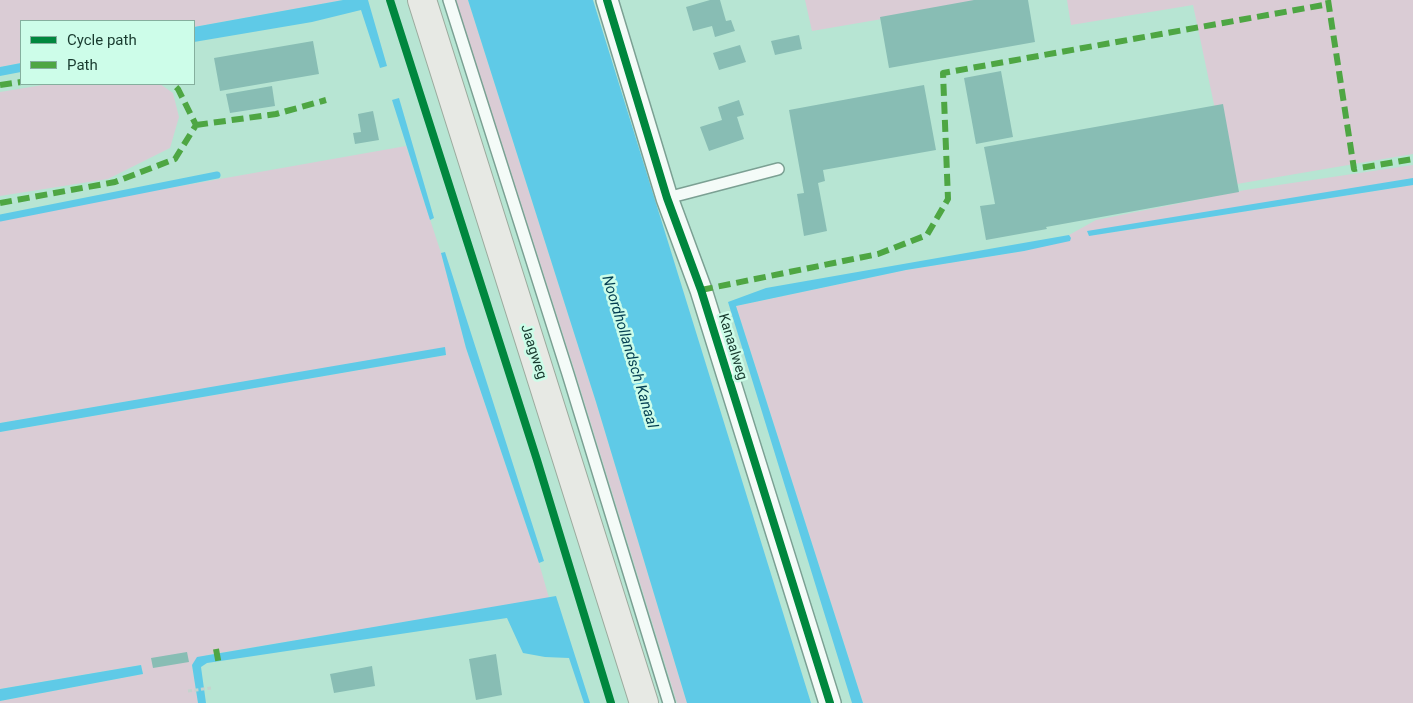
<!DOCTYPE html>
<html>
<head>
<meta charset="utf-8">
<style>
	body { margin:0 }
	#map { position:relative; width:1413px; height:703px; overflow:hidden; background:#b7e5d3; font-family:Roboto,sans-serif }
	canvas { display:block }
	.legend { position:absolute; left:20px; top:20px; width:175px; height:65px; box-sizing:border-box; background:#cdfde9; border:1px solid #85af9e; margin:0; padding:6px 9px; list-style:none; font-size:15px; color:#183a2e }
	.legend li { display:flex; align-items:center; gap:10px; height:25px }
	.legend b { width:25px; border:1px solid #85af9e }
</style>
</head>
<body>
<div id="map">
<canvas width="1413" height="703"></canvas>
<ul class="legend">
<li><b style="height:6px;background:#00873e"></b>Cycle path</li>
<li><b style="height:6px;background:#4ea643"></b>Path</li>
</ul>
</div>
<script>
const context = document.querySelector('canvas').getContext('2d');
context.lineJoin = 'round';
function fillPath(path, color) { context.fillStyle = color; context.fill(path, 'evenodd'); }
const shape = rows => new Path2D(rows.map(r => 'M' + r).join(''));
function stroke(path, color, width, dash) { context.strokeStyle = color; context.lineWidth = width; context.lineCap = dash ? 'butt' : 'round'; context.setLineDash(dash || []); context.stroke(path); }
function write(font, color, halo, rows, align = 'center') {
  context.font = font + ' Roboto,sans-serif'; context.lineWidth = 5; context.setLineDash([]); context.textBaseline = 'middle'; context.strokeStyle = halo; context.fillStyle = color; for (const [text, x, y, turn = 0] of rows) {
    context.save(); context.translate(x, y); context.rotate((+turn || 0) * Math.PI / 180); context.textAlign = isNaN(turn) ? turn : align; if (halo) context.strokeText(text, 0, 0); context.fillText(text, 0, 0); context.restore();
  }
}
fillPath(shape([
	[0,0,343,0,194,27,194,21,21,21,21,63,0,67],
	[456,0,468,0,596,402,687,703,677,703,575,372],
	[805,0,993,0,812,31],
	[1067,0,1413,0,1413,154,1231,185,1193,5,1071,25],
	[49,84,160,84,173,93,179,117,170,148,108,179,0,196,0,92],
	[406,146,441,253,466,348,539,563,549,598,207,655,192,665,198,703,0,703,0,701,143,674,141,665,0,689,0,432,446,355,444,348,0,423,0,218],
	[1413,165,1413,178,1089,236,1413,185,1413,703,863,703,736,306,906,270,1024,251,1071,238,1069,235,1096,220,1245,190]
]), '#daccd5');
fillPath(shape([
	[343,0,368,0,387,66,380,68,361,10,312,22,194,42,194,27],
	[468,0,593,0,811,703,687,703,596,402],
	[21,63,21,72,0,76,0,67],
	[399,98,434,218,430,220,392,100],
	[1413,178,1413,185,1089,236,1087,231],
	[1069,235,1071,238,1070,241,1024,251,906,270,736,306,863,703,852,703,728,302,766,288],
	[445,252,544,561,539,563,466,348,441,253],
	[445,347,446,355,0,432,0,423],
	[556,596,590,703,584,703,569,658,545,657,523,653,507,618,207,663,201,667,206,703,198,703,192,665,197,657],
	[141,665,143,674,0,701,0,689]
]), '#5fcae7');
stroke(shape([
	[0,218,217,175]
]), '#5fcae7', 7);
fillPath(shape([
	[710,0,720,0,726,21,731,20,735,31,715,37,712,26,693,31,686,7],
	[974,0,1028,0,1035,42,889,68,880,17],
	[799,35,802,49,775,55,771,41],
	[313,41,319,74,220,91,214,58],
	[740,45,746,62,719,70,713,53],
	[1001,71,1013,137,976,144,964,78],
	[924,85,936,150,823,170,825,181,818,183,827,231,804,236,797,194,804,193,789,110],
	[272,86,275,106,230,113,226,94],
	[739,100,744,115,737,117,744,139,709,151,700,127,722,120,718,107],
	[1223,104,1239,192,1046,227,1047,229,986,240,980,206,995,204,984,147],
	[373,111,379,140,355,144,353,133,361,132,358,114],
	[187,652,189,662,153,668,151,658],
	[496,654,502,695,476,700,469,659],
	[372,666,375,686,334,693,330,674]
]), '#88bdb4');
const service = shape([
	[449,0,568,374,669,703],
	[667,198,778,169]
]);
const minor = shape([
	[607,0,667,198,701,290,830,703]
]);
const primary = shape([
	[422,0,644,703]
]);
stroke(service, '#7ba093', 14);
stroke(minor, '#7ba093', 24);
stroke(primary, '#9cab9e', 30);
stroke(shape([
	[188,691,211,688]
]), '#c5d3ce', 3, [4, 2.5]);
stroke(service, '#f4fbf8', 11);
stroke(minor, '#f4fbf8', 21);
stroke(primary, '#e7e9e4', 28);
stroke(shape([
	[1328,0,1354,169,1413,159],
	[0,85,21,82],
	[196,125,276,114,326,100],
	[0,203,115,182,175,159,196,125,178,89,173,84],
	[701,290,878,254,927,235,948,199,943,73,1329,4],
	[216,649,219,665]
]), '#4ea643', 6, [12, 6]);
stroke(shape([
	[390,0,537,460,611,703],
	[607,0,667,198,701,290,830,703]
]), '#00873e', 8);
write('14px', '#183a2e', '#cdfde9', [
	["Kanaalweg",732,347,73],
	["Jaagweg",533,352,72]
]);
write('italic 15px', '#033e52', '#cdfde9', [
	["Noordhollandsch Kanaal",629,352,73]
]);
</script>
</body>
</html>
